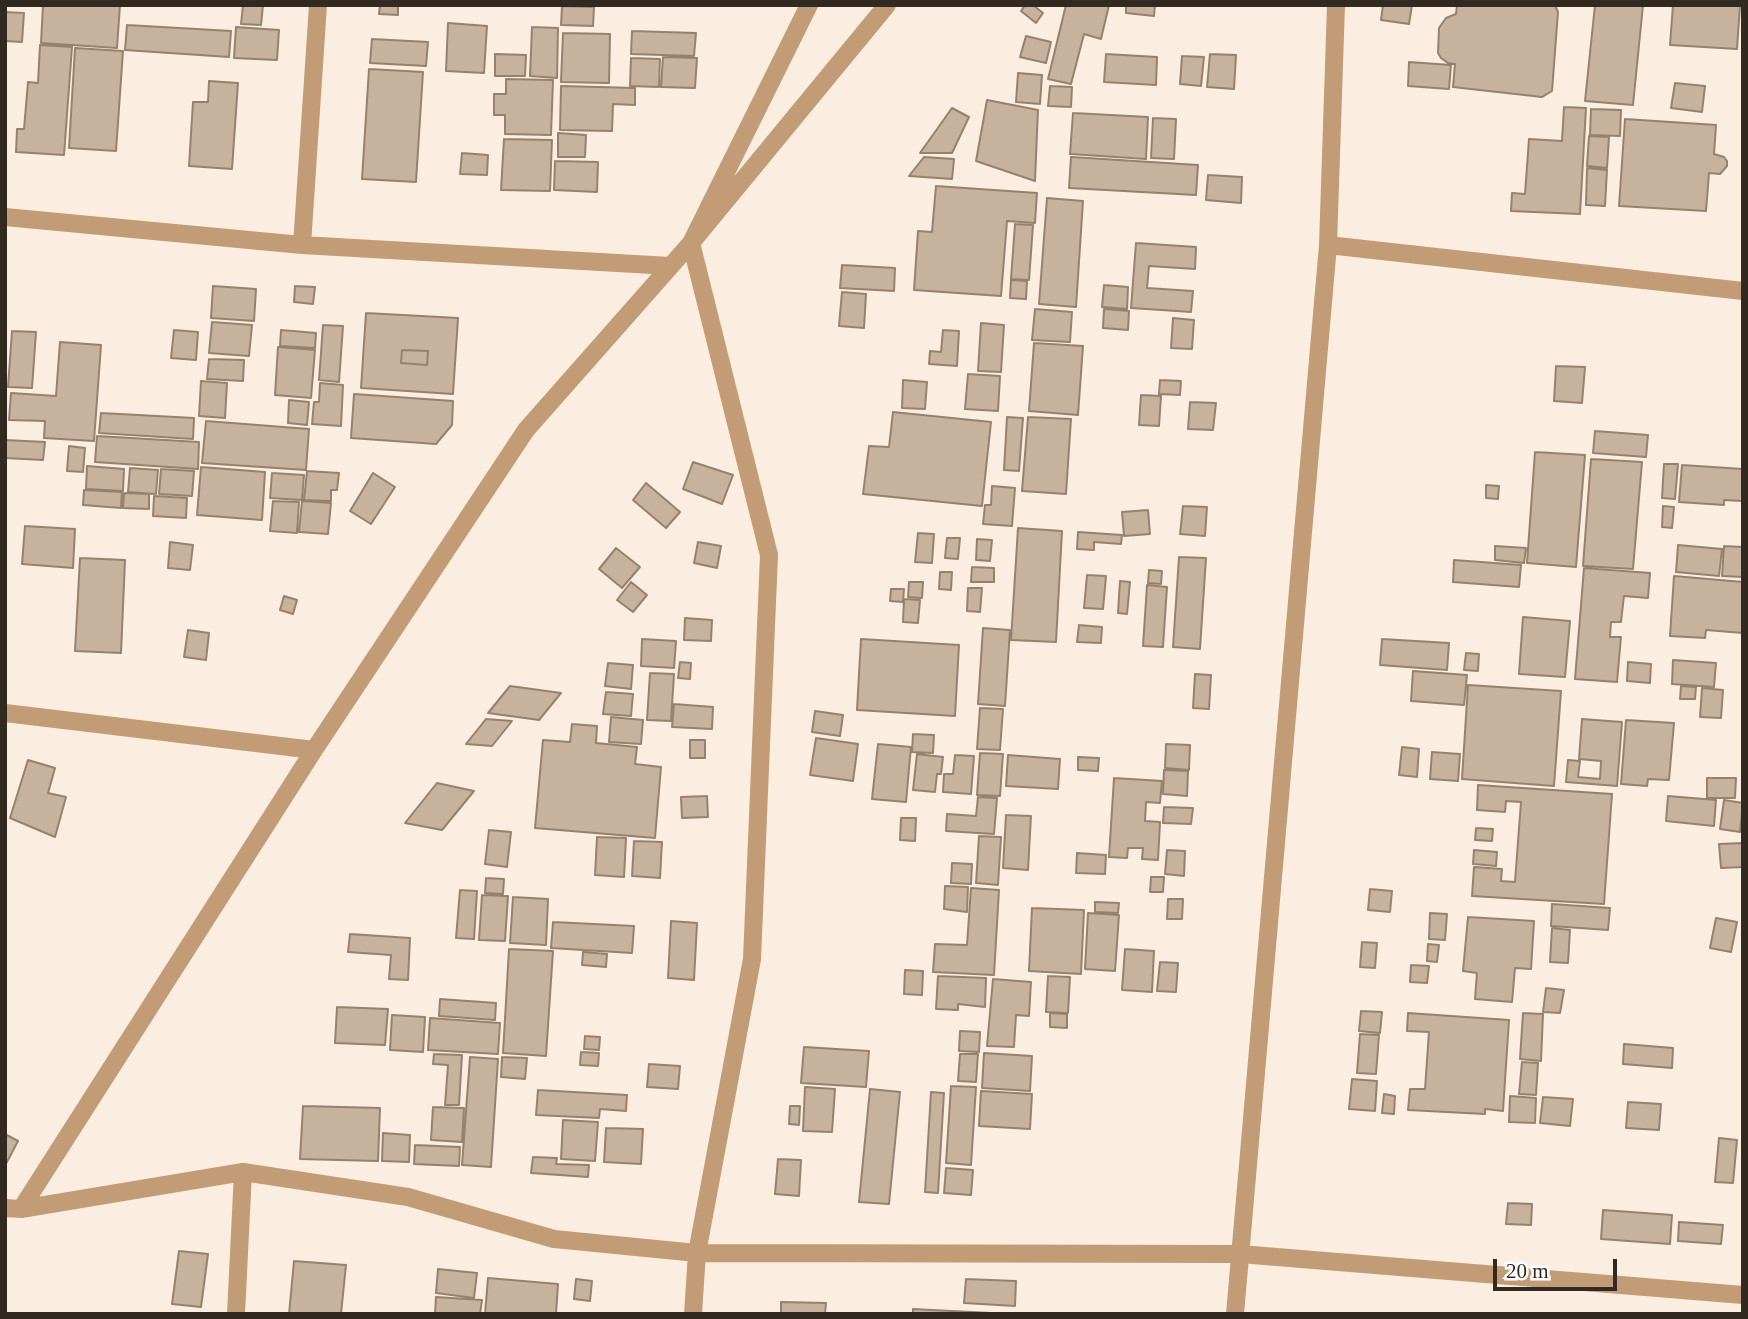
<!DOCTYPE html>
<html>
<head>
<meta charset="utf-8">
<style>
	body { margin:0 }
	#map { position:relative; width:1748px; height:1319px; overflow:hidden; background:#fbeee1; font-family:Georgia,serif }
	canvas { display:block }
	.frame { position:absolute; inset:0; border:7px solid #322a21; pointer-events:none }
	.scale { position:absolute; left:1493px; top:1259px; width:124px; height:32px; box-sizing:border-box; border:4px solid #322a21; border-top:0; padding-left:9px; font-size:21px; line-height:24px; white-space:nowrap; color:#322a21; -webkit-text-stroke:5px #fff; paint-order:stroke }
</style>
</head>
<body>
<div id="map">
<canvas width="1748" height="1319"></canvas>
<div class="frame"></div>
<div class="scale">20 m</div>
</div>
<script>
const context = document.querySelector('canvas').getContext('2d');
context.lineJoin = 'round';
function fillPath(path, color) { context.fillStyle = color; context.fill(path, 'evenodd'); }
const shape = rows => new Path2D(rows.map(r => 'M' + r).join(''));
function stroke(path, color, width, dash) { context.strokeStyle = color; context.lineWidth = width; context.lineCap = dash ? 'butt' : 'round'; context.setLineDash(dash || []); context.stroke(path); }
const building = shape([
	[43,5,120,5,117,48,41,43,43,5],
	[243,5,263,5,261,25,241,24,243,5],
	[380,5,398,5,398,15,379,14,380,5],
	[1025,5,1033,5,1043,13,1036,23,1021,11,1025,5],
	[1066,5,1109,5,1101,39,1084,34,1071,84,1048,79,1066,5],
	[1126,5,1155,5,1154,16,1126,13,1126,5],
	[1383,5,1412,5,1409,24,1381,20,1383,5],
	[1457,5,1555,5,1558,12,1552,91,1542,97,1453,87,1455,64,1448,63,1441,58,1438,53,1439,28,1446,18,1456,14,1457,5],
	[1595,5,1643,5,1633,105,1585,101,1595,5],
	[1673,5,1740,5,1737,49,1670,45,1673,5],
	[562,6,594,7,593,26,561,25,562,6],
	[5,12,24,13,22,42,5,41,5,12],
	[448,23,487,26,484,73,446,71,448,23],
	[127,25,231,31,229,57,125,50,127,25],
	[236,27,279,30,277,60,234,58,236,27],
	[532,27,558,28,557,78,530,76,532,27],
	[632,31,696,33,694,56,631,54,632,31],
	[563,33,610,34,609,83,561,82,563,33],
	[1026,36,1051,42,1046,63,1020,57,1026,36],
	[372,39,428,42,426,66,370,63,372,39],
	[40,45,72,47,64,155,16,152,17,129,24,129,28,82,38,83,40,45],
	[75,48,123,51,116,151,69,148,75,48],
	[495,54,526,55,525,76,495,76,495,54],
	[1106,54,1157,57,1156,85,1104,82,1106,54],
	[1210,54,1236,55,1234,89,1207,87,1210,54],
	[1182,56,1204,57,1201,86,1180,84,1182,56],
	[663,57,697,58,695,88,661,87,663,57],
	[631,58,660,59,659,87,630,86,631,58],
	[1409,62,1451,65,1449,89,1408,86,1409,62],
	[369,69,423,72,416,182,362,179,369,69],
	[1018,73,1042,75,1040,104,1016,102,1018,73],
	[506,79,553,80,551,135,505,134,505,115,494,115,494,94,506,94,506,79],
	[209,81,238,83,232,169,189,166,193,102,208,102,209,81],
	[1675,83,1705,86,1702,112,1671,108,1675,83],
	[561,86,635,88,635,105,613,104,612,131,560,130,561,86],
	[1050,86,1072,87,1071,107,1048,106,1050,86],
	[987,100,1038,110,1035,181,976,161,987,100],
	[1564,107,1586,108,1580,214,1511,211,1512,193,1525,194,1529,139,1562,141,1564,107],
	[952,108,969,117,952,153,920,153,952,108],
	[1591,109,1621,110,1620,136,1590,135,1591,109],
	[1073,113,1148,117,1146,159,1070,154,1073,113],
	[1153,118,1176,119,1174,159,1151,158,1153,118],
	[1625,119,1716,125,1714,154,1724,157,1727,161,1727,166,1720,174,1709,173,1706,211,1619,206,1625,119],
	[558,133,586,135,585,157,558,157,558,133],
	[1589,136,1609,137,1607,168,1587,166,1589,136],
	[504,139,552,140,550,191,501,190,504,139],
	[462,153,488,155,487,175,460,174,462,153],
	[924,157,954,159,952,179,909,176,924,157],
	[1071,157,1198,165,1196,195,1069,188,1071,157],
	[555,161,598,162,597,192,554,190,555,161],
	[1587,168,1607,170,1605,206,1586,205,1587,168],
	[1208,175,1242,177,1241,203,1206,200,1208,175],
	[936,186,1037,193,1035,223,1007,221,1001,296,914,290,918,231,932,232,936,186],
	[1047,198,1083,201,1076,307,1039,304,1047,198],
	[1015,224,1033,225,1029,280,1011,279,1015,224],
	[1136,243,1196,247,1195,269,1149,266,1147,288,1193,291,1191,312,1131,308,1136,243],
	[842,265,895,268,894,291,840,288,842,265],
	[1011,280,1027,281,1026,299,1010,298,1011,280],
	[1104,285,1128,287,1127,309,1102,307,1104,285],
	[213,286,256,289,254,321,211,318,213,286],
	[295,286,315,287,313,304,294,302,295,286],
	[842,292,866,294,864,328,839,326,842,292],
	[1035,309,1072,312,1070,342,1032,340,1035,309],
	[1104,309,1129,311,1128,330,1103,328,1104,309],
	[366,313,458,318,453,394,361,388,366,313],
	[402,350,428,351,427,365,401,363,402,350],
	[1173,318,1194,320,1192,349,1171,348,1173,318],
	[212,322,252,325,249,356,209,353,212,322],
	[981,323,1004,325,1001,372,978,371,981,323],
	[323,325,343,326,339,382,319,380,323,325],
	[174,330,198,332,196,360,171,358,174,330],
	[281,330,316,333,315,348,280,346,281,330],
	[943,330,959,331,957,366,929,364,930,351,941,352,943,330],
	[12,331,36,332,32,388,8,387,12,331],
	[60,342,101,345,94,441,44,438,45,421,9,420,11,393,56,396,60,342],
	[1034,343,1083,346,1078,415,1029,411,1034,343],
	[278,347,315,350,311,398,275,395,278,347],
	[402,350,428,351,427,365,401,363,402,350],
	[209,359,244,360,243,381,207,379,209,359],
	[1556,366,1585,367,1582,403,1554,401,1556,366],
	[968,374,1000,376,998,411,965,409,968,374],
	[903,380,927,382,925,409,902,408,903,380],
	[1160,380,1181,381,1180,395,1159,394,1160,380],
	[201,381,227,383,225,418,199,416,201,381],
	[320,383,343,385,341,426,312,424,314,402,319,402,320,383],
	[354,394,453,401,452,425,436,444,351,438,354,394],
	[1141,395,1161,396,1159,426,1139,425,1141,395],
	[289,400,309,402,307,425,288,423,289,400],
	[1190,402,1216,403,1213,430,1188,429,1190,402],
	[893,412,991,422,982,506,863,494,869,446,889,447,893,412],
	[101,413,194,418,193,439,99,433,101,413],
	[1007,417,1023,418,1019,471,1004,470,1007,417],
	[1028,417,1071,419,1066,494,1022,491,1028,417],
	[206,421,309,429,306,470,202,463,206,421],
	[1595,431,1648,435,1646,457,1593,453,1595,431],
	[97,436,199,442,198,469,95,462,97,436],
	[5,440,45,442,43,460,5,458,5,440],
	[69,446,85,448,83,472,67,471,69,446],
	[1535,452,1585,455,1576,567,1527,563,1535,452],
	[1591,459,1642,462,1633,569,1583,566,1591,459],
	[693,462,733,475,722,504,683,489,693,462],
	[1664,464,1678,464,1675,499,1662,498,1664,464],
	[1682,465,1743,469,1743,501,1724,500,1724,505,1679,502,1682,465],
	[87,466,124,469,123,491,86,489,87,466],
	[201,467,265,472,262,520,197,515,201,467],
	[130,468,158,470,156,494,128,492,130,468],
	[161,469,194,471,192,496,159,494,161,469],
	[307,471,339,473,337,490,331,490,331,501,304,500,307,471],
	[272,473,304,475,302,500,270,498,272,473],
	[373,473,395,487,371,524,350,511,373,473],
	[646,483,680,512,666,528,633,500,646,483],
	[1486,485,1499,486,1498,499,1486,498,1486,485],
	[992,486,1015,488,1012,526,983,524,985,505,991,505,992,486],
	[84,490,122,492,121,508,83,505,84,490],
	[124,493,149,494,149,509,123,508,124,493],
	[154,496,187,498,186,518,153,516,154,496],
	[273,501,299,502,297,533,270,531,273,501],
	[302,501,331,503,328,534,299,532,302,501],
	[1183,506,1207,507,1205,536,1180,534,1183,506],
	[1663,506,1674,507,1672,528,1662,527,1663,506],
	[1148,510,1150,534,1124,536,1122,512,1148,510],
	[25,526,75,529,73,568,22,564,25,526],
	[1018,528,1062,531,1056,642,1011,640,1018,528],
	[1078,532,1122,535,1121,544,1094,542,1094,550,1077,549,1078,532],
	[918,533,934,534,932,563,915,562,918,533],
	[947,538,960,538,958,559,945,558,947,538],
	[977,539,992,540,990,561,976,560,977,539],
	[170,542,193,545,190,570,168,568,170,542],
	[698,542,721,546,717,568,694,563,698,542],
	[1678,545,1722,549,1719,576,1676,572,1678,545],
	[1495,546,1526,548,1524,563,1495,560,1495,546],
	[1724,546,1743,547,1743,577,1722,576,1724,546],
	[616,548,640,567,622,588,599,569,616,548],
	[1179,557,1206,558,1200,649,1173,647,1179,557],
	[80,558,125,560,121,653,75,651,80,558],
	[1454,560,1521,565,1519,587,1453,582,1454,560],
	[972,567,994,568,994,582,971,582,972,567],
	[1584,568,1650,573,1648,598,1624,596,1621,622,1611,622,1610,637,1621,637,1617,682,1575,679,1584,568],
	[1149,570,1162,571,1161,584,1148,583,1149,570],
	[940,572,952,572,951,590,939,589,940,572],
	[1087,575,1106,576,1103,609,1084,608,1087,575],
	[1674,576,1743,582,1743,633,1706,630,1705,638,1670,636,1674,576],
	[1120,581,1130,582,1127,614,1118,613,1120,581],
	[631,582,647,595,633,612,617,600,631,582],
	[909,582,923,582,922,598,908,597,909,582],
	[1147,585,1167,587,1163,647,1143,646,1147,585],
	[968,588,982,588,980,612,967,611,968,588],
	[891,589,904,589,903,602,890,601,891,589],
	[284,596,297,600,293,614,280,610,284,596],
	[904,599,920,600,918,623,903,622,904,599],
	[1523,617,1570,621,1565,677,1519,674,1523,617],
	[685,618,712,620,711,641,684,640,685,618],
	[1079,625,1102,627,1101,643,1077,642,1079,625],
	[983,628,1010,630,1005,706,978,704,983,628],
	[188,630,209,633,206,660,184,657,188,630],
	[642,639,676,641,674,668,641,666,642,639],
	[861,639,959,645,955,716,857,710,861,639],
	[1382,639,1449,643,1447,670,1380,665,1382,639],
	[1466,653,1479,654,1478,671,1464,670,1466,653],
	[1673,660,1716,663,1714,687,1672,684,1673,660],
	[680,662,691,663,690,679,678,678,680,662],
	[1628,662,1651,664,1650,683,1627,681,1628,662],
	[608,663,633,665,631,689,605,686,608,663],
	[1413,671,1467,675,1464,705,1411,701,1413,671],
	[650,673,674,674,671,721,647,720,650,673],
	[1195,674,1211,675,1209,709,1193,708,1195,674],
	[1468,685,1561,691,1554,786,1462,779,1468,685],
	[510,686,561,693,539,720,488,713,510,686],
	[1681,686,1696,687,1695,699,1680,699,1681,686],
	[1702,688,1723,690,1721,718,1700,717,1702,688],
	[606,692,633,694,631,716,603,714,606,692],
	[674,704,713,707,712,729,672,727,674,704],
	[980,708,1003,709,1000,750,977,749,980,708],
	[815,711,843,715,840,736,812,732,815,711],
	[611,717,643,720,641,744,609,742,611,717],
	[486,719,512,721,492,746,466,744,486,719],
	[1582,719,1622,722,1617,786,1566,782,1568,760,1580,761,1578,777,1600,779,1601,761,1579,759,1582,719],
	[1626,720,1674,723,1669,780,1648,779,1647,786,1621,784,1626,720],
	[572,724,597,726,596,743,637,747,635,764,661,767,655,838,535,828,543,740,570,742,572,724],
	[913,734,934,735,933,753,912,752,913,734],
	[816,738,858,744,853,781,810,775,816,738],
	[690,740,705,740,705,758,690,758,690,740],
	[878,744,911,747,906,802,872,799,878,744],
	[1166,744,1190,745,1189,770,1165,768,1166,744],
	[1402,747,1419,749,1417,777,1399,775,1402,747],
	[1432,752,1460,754,1458,781,1430,779,1432,752],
	[980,753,1003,754,1000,796,977,795,980,753],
	[917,754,943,757,941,774,937,774,935,792,913,790,917,754],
	[955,755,974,756,971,794,943,792,944,774,953,774,955,755],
	[1008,755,1060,759,1058,789,1006,786,1008,755],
	[1078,757,1099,758,1098,771,1078,770,1078,757],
	[28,760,55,768,48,793,66,797,55,837,10,818,28,760],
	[1164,770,1188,771,1187,796,1163,794,1164,770],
	[1114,778,1162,781,1160,803,1146,802,1145,821,1160,822,1158,860,1142,859,1143,848,1128,848,1127,858,1109,857,1114,778],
	[1707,778,1736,778,1735,798,1707,798,1707,778],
	[437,783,474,791,442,830,405,823,437,783],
	[1478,785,1612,794,1604,904,1472,896,1474,867,1502,869,1501,881,1515,882,1521,802,1506,801,1505,812,1477,810,1478,785],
	[707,796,708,817,682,818,681,797,707,796],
	[1668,796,1716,800,1714,826,1666,821,1668,796],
	[978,797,997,798,994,834,946,831,947,814,976,816,978,797],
	[1724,800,1743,803,1740,832,1720,829,1724,800],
	[1164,807,1193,808,1191,824,1163,823,1164,807],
	[1006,815,1031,816,1028,870,1003,868,1006,815],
	[901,818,916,818,915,841,900,840,901,818],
	[1476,828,1493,829,1492,841,1475,840,1476,828],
	[489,830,511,832,507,867,485,864,489,830],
	[979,836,1001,837,998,885,976,883,979,836],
	[597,837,626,838,624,877,595,875,597,837],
	[634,841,662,842,660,878,632,876,634,841],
	[1743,843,1743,867,1721,868,1719,844,1743,843],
	[1167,850,1185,851,1184,876,1165,874,1167,850],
	[1474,850,1497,852,1496,866,1473,864,1474,850],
	[1077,853,1106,855,1105,874,1076,873,1077,853],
	[952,863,972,864,971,884,951,883,952,863],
	[1151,877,1164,877,1163,892,1150,892,1151,877],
	[486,878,504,879,503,894,485,893,486,878],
	[945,886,968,887,967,912,944,909,945,886],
	[971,888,999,890,994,975,933,972,935,944,967,945,971,888],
	[1370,889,1392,891,1390,912,1368,910,1370,889],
	[460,890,477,891,474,939,456,938,460,890],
	[482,895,508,896,505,941,479,940,482,895],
	[513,897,548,899,546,945,510,943,513,897],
	[1168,899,1183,899,1182,919,1167,919,1168,899],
	[1095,902,1119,903,1118,913,1095,912,1095,902],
	[1552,904,1610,908,1608,930,1551,926,1552,904],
	[1032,908,1084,910,1081,974,1029,971,1032,908],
	[1088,913,1119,915,1115,971,1085,969,1088,913],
	[1430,913,1447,914,1445,940,1429,939,1430,913],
	[1468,917,1534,921,1531,969,1515,968,1512,1002,1475,999,1477,973,1463,971,1468,917],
	[1716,918,1737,922,1731,952,1710,948,1716,918],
	[671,921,697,923,694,980,668,978,671,921],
	[553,922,634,926,632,953,551,948,553,922],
	[1552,928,1570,930,1568,963,1550,962,1552,928],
	[350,934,410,938,408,980,389,979,391,955,348,952,350,934],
	[1362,942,1377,943,1375,968,1360,967,1362,942],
	[1428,944,1439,945,1437,962,1427,961,1428,944],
	[509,949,553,951,546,1056,503,1053,509,949],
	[1125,949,1154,951,1152,992,1122,990,1125,949],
	[583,952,607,954,606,967,582,965,583,952],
	[1160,962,1178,963,1176,992,1157,991,1160,962],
	[1411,965,1429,966,1427,983,1410,982,1411,965],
	[905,970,923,971,922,995,904,994,905,970],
	[938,976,986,978,985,1007,958,1004,958,1010,936,1009,938,976],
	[1048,976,1070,977,1068,1013,1046,1012,1048,976],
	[993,979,1031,982,1029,1016,1016,1015,1014,1047,987,1046,993,979],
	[1546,988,1564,990,1560,1013,1543,1012,1546,988],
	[440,999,496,1003,495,1020,439,1016,440,999],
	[337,1007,388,1009,385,1045,335,1043,337,1007],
	[1361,1011,1382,1012,1380,1033,1359,1031,1361,1011],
	[1050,1013,1067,1014,1067,1028,1050,1027,1050,1013],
	[1408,1013,1509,1020,1503,1111,1485,1109,1485,1114,1408,1110,1410,1089,1425,1089,1429,1032,1407,1031,1408,1013],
	[1523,1013,1543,1014,1541,1061,1520,1059,1523,1013],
	[392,1015,425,1017,423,1052,390,1050,392,1015],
	[430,1018,500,1023,498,1054,428,1050,430,1018],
	[960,1031,980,1032,979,1052,959,1051,960,1031],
	[1360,1034,1379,1035,1376,1074,1357,1073,1360,1034],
	[585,1036,600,1037,599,1050,584,1049,585,1036],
	[1624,1044,1673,1048,1672,1068,1623,1064,1624,1044],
	[804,1047,869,1051,866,1087,801,1083,804,1047],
	[581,1052,599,1053,598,1066,580,1065,581,1052],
	[984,1053,1032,1056,1030,1091,982,1088,984,1053],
	[434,1054,462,1055,459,1105,445,1105,448,1065,433,1064,434,1054],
	[960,1054,978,1054,976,1082,958,1081,960,1054],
	[470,1057,498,1059,491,1167,462,1165,470,1057],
	[502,1057,527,1058,525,1079,501,1077,502,1057],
	[1522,1062,1538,1063,1536,1095,1519,1094,1522,1062],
	[649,1064,680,1066,678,1089,647,1087,649,1064],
	[1352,1079,1377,1081,1375,1111,1349,1109,1352,1079],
	[951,1086,976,1087,971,1165,946,1163,951,1086],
	[805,1087,835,1089,832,1132,803,1131,805,1087],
	[870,1089,900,1092,889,1204,859,1202,870,1089],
	[538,1090,627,1095,626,1111,600,1109,599,1118,536,1115,538,1090],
	[981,1091,1032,1094,1030,1129,979,1126,981,1091],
	[931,1092,944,1093,938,1193,925,1192,931,1092],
	[1384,1094,1395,1096,1394,1114,1382,1113,1384,1094],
	[1510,1096,1536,1098,1535,1123,1509,1122,1510,1096],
	[1543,1097,1573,1099,1570,1126,1540,1123,1543,1097],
	[1628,1102,1661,1104,1659,1130,1626,1128,1628,1102],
	[303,1106,380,1108,378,1161,300,1159,303,1106],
	[790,1106,800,1106,799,1125,789,1124,790,1106],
	[433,1107,464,1108,462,1142,431,1140,433,1107],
	[563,1120,598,1122,595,1161,561,1159,563,1120],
	[606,1128,643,1129,641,1164,604,1162,606,1128],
	[383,1133,410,1135,409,1162,382,1161,383,1133],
	[5,1134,18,1141,7,1162,5,1160,5,1134],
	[1719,1138,1737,1140,1733,1183,1715,1182,1719,1138],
	[415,1145,460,1147,459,1166,414,1164,415,1145],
	[533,1157,557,1158,556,1164,589,1165,588,1177,531,1173,533,1157],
	[778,1159,801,1160,799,1196,775,1194,778,1159],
	[946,1168,973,1170,971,1195,944,1193,946,1168],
	[1508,1203,1532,1204,1531,1225,1506,1224,1508,1203],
	[1603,1210,1672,1215,1670,1244,1601,1239,1603,1210],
	[1679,1222,1723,1225,1721,1244,1678,1241,1679,1222],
	[179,1251,208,1254,201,1307,172,1304,179,1251],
	[294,1261,346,1265,341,1314,289,1314,294,1261],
	[438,1269,477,1273,474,1298,436,1293,438,1269],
	[488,1278,558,1284,556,1314,485,1314,488,1278],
	[576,1279,592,1281,590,1301,574,1299,576,1279],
	[966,1279,1016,1281,1015,1306,964,1303,966,1279],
	[436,1297,482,1300,480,1314,435,1314,436,1297],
	[781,1302,826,1303,825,1314,781,1314,781,1302],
	[913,1309,1011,1314,913,1314,913,1309]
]);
fillPath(building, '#c7b29d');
stroke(building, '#96816d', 2);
stroke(shape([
	[5,217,302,245,670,266],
	[302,245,318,5],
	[1328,245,1743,291],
	[5,713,314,750],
	[5,1208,21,1209,243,1172,408,1197,554,1239,697,1253,1240,1254,1743,1295],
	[21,1209,314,750,526,430,691,243,887,5],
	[236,1314,243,1172],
	[693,1314,697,1253,752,959,769,555,691,243,809,5],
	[1235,1314,1328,245,1336,5]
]), '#c29c76', 18);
</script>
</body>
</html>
